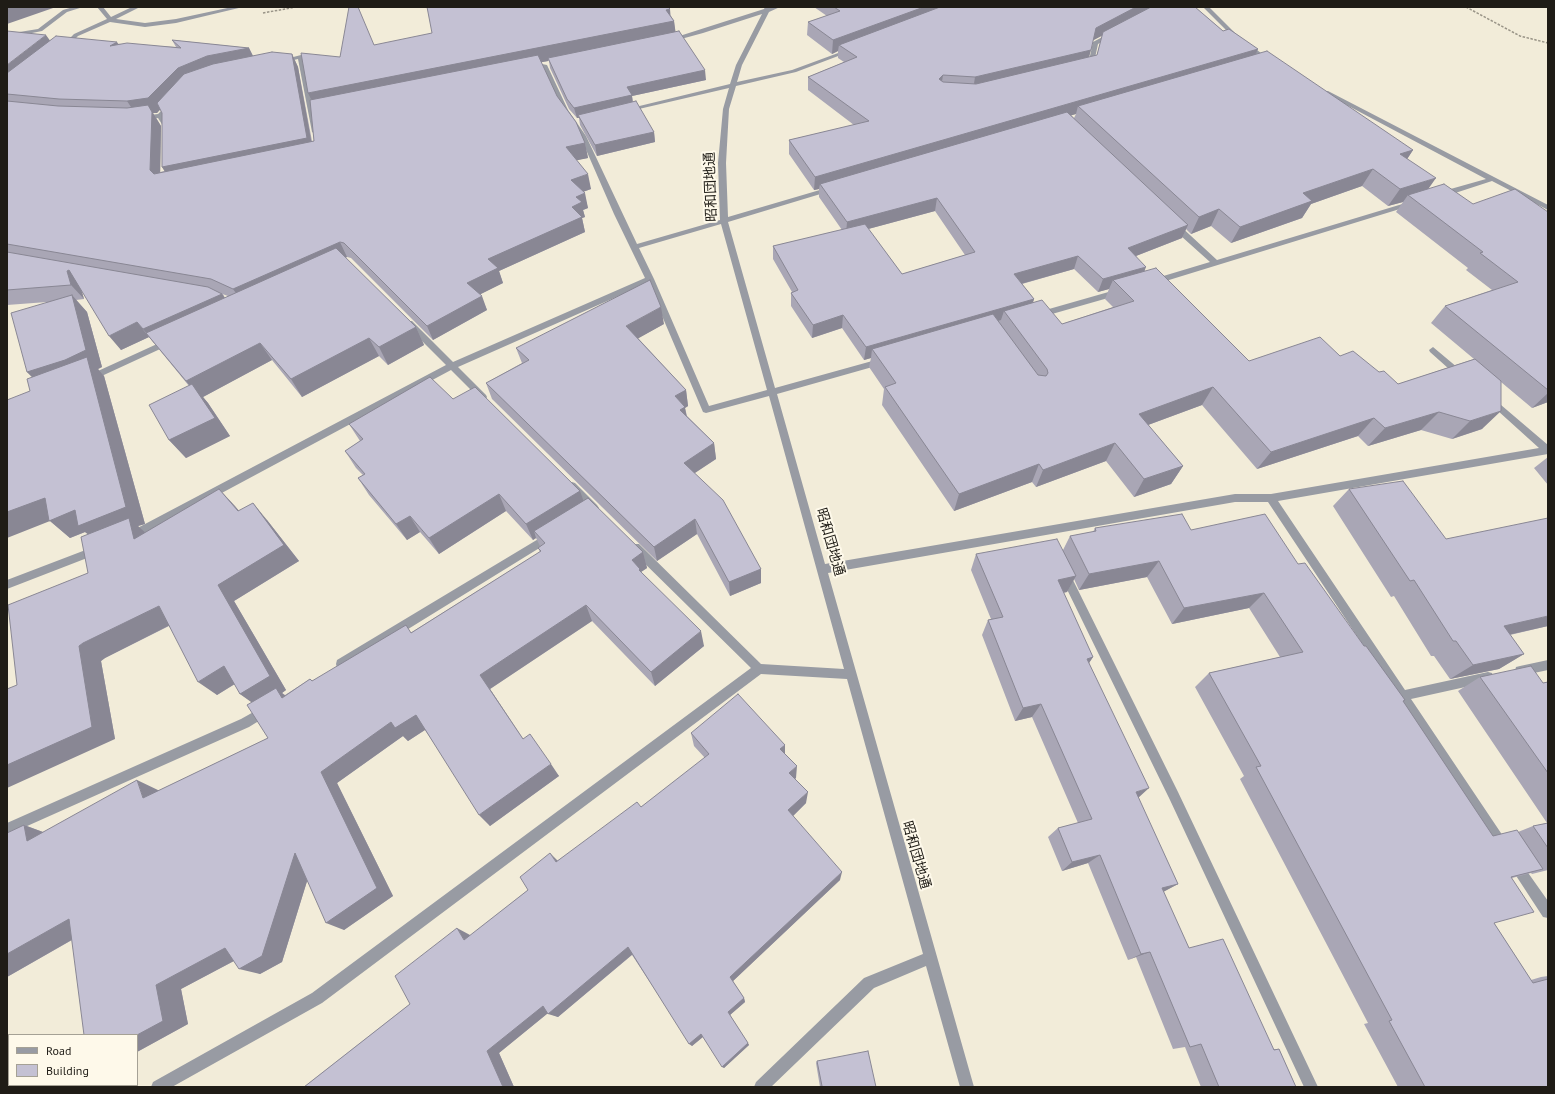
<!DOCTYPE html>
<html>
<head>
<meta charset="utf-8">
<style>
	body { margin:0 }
	#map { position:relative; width:1555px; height:1094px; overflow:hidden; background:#f2ecd9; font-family:"PT Sans",sans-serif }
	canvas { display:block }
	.frame { position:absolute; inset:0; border:8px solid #1f1c16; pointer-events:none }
	.legend { position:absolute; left:8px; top:1034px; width:130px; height:52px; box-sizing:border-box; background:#fef9ea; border:1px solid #a5a195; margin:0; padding:5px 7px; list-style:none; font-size:12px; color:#1f1c16 }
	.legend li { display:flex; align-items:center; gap:8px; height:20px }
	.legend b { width:20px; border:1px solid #a5a195 }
</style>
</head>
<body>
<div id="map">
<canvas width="1555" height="1094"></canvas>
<div class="frame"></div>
<ul class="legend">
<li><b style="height:5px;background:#989ba3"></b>Road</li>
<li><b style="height:11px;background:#c4c1d3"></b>Building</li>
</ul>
</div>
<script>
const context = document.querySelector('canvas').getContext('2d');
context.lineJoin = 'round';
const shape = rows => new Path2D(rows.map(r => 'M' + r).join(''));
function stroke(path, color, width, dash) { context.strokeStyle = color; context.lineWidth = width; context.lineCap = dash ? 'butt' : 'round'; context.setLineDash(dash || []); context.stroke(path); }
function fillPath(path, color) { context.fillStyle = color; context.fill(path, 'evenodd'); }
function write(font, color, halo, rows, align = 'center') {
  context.font = font + ' "PT Sans","Noto Sans JP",sans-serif'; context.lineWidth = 4; context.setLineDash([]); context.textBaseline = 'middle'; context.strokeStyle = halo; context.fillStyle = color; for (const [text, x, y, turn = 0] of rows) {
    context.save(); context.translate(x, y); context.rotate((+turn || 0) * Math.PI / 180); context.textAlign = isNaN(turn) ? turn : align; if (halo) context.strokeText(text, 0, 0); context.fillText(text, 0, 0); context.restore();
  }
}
stroke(shape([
	[1466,7,1520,36,1548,43],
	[263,13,296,7]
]), '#999487', 1.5, [2.5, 1.5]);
fillPath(shape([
	[73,7,83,7,67,12,42,31,7,38,7,34,38,29,63,10,73,7],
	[97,7,103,7,111,17,132,7,140,7,116,19,145,23,176,19,232,7,243,7,176,23,145,27,110,22,78,36,66,48,62,48,62,46,74,34,107,19,97,7],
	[765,7,780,7,769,12,742,65,737,82,792,70,849,49,854,50,796,72,736,86,729,109,726,163,728,217,830,187,833,187,837,189,728,222,775,388,883,358,887,361,883,364,777,394,825,564,1235,494,1271,494,1539,448,1487,401,1491,398,1494,399,1548,445,1548,454,1278,501,1405,690,1488,672,1492,673,1493,677,1492,681,1488,682,1411,699,1507,842,1509,846,1507,850,1503,852,1499,850,1268,502,1235,502,828,573,974,1087,960,1087,926,966,874,988,771,1087,754,1087,756,1082,864,978,923,954,847,679,761,674,322,1003,172,1087,151,1087,153,1082,312,993,751,668,631,550,630,547,631,544,639,544,761,664,844,669,769,396,706,413,703,412,648,283,458,367,486,395,487,397,486,399,480,399,451,370,136,539,132,540,128,539,127,536,128,533,446,365,406,325,406,321,412,321,453,362,645,278,614,214,580,136,562,110,541,65,542,64,547,65,568,110,586,136,637,244,720,220,718,163,723,109,729,88,626,112,623,110,730,84,736,65,762,14,703,33,670,42,667,40,764,9,765,7],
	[721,224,767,390,709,406,654,279,639,248,721,224],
	[1203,7,1209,7,1235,33,1270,60,1270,62,1266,62,1231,35,1203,7],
	[1110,33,1115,34,1098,44,1093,67,1085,68,1085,66,1088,65,1093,42,1110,33],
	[301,55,304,57,318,132,315,134,312,132,298,59,281,63,278,61,301,55],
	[1324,91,1328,91,1548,205,1548,210,1492,181,1446,196,1440,196,1440,192,1486,179,1324,93,1324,91],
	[169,103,174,104,163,116,169,126,168,133,163,132,163,126,158,118,142,120,139,118,142,116,158,114,169,103],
	[1409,202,1412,202,1416,204,1156,284,1150,284,1149,282,1150,280,1210,262,1171,227,1171,223,1177,223,1217,260,1409,202],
	[1119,289,1122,290,1122,294,1038,318,1034,315,1035,313,1119,289],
	[168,339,171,340,171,344,93,380,87,380,86,378,87,376,168,339],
	[1433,347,1464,373,1465,375,1464,377,1458,377,1430,352,1429,350,1433,347],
	[572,482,575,483,597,505,599,508,597,511,591,511,569,489,567,486,572,482],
	[550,532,554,533,555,536,554,539,345,668,341,669,337,668,336,664,337,660,550,532],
	[96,546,100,547,101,550,100,553,7,589,7,580,96,546],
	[1064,569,1068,570,1178,792,1318,1087,1304,1087,1170,800,1059,573,1060,570,1064,569],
	[1548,660,1548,670,1520,676,1516,675,1515,671,1516,667,1520,666,1548,660],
	[266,705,270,706,272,710,270,714,249,727,7,835,7,823,241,719,266,705],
	[1515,858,1519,860,1548,901,1548,918,1543,917,1511,868,1509,864,1511,860,1515,858]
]), '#989ba3');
fillPath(shape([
	[814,7,1195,7,1223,31,1258,49,1255,54,1413,150,1407,159,1429,189,1473,204,1548,212,1548,402,1532,408,1501,382,1482,429,1452,439,1421,430,1368,446,1358,436,1257,469,1202,405,1148,425,1183,466,1171,484,1134,497,1106,461,1036,487,1032,482,954,511,882,405,884,389,869,367,871,358,864,360,842,328,812,338,791,306,791,293,792,292,773,259,773,246,842,230,819,197,819,189,814,190,789,154,789,140,854,125,808,90,808,77,844,62,838,58,838,51,832,54,807,35,808,22,827,16],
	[1102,35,1097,55,1089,57,1093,40],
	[1076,114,1074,118,1071,115],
	[1362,186,1388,206,1403,202,1396,212,1468,268,1466,270,1492,290,1445,306,1431,323,1474,359,1398,384,1379,372,1340,356,1249,361,1145,271,1136,256,1182,238,1186,229,1191,234,1211,226,1231,243,1302,218,1311,204],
	[935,211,965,255,902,274,868,229],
	[1074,269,1098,292,1109,289,1105,299,1113,307,1062,324,1033,302,1034,299,1022,284],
	[671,16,674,21,675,32,706,80,632,96,633,102,654,132,655,142,597,156,580,125,579,118,577,118,569,109,550,68,549,61,541,62,557,96,585,143,588,158,576,160,591,189,583,192,588,208,583,210,585,217,582,218,585,232,499,271,503,283,480,294,487,310,433,340,351,258,347,257,345,258,416,327,424,345,388,365,379,356,302,397,272,360,203,397,208,403,230,436,186,458,169,440,189,386,149,337,121,350,81,289,84,299,76,300,87,312,102,367,98,369,104,376,145,524,138,526,145,533,219,489,239,511,267,520,299,561,234,601,286,690,282,693,285,695,310,679,313,681,412,632,540,552,538,548,540,546,536,538,533,540,506,511,439,554,420,532,407,540,369,495,358,478,363,475,356,468,345,451,360,441,349,424,453,399,584,501,643,552,647,568,641,572,704,646,655,686,592,621,490,689,523,739,559,776,490,826,425,730,408,741,403,736,337,783,393,896,344,930,307,881,282,962,260,974,234,961,181,989,188,1024,137,1052,137,1035,72,940,7,977,7,833,24,825,43,832,158,791,268,738,252,702,240,694,235,684,217,695,169,626,105,658,101,661,115,739,17,685,88,573,88,534,85,532,70,538,50,521,30,391,32,377,27,372,47,302,7,305,7,94,50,40,176,47,172,40,249,48,253,56,292,54,298,67,312,141,314,141,311,99,340,57,374,45],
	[160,109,162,113,162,167,165,171,160,172,161,126,153,113,157,113],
	[223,294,225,295,228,296,225,298],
	[664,324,638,338,686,390,688,406,685,408,687,416,714,443,716,459,694,473,761,569,761,583,730,596,697,534,657,561,492,399,486,383,522,363,516,348],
	[1548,457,1548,485,1534,468],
	[1349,489,1446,539,1548,626,1510,635,1524,654,1499,669,1450,679,1434,656,1431,656,1394,596,1391,597,1333,506],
	[1095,528,1191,530,1298,564,1403,702,1493,836,1518,832,1533,826,1547,823,1458,691,1480,677,1543,683,1548,682,1548,870,1532,874,1531,873,1512,878,1494,923,1531,980,1541,977,1548,976,1548,1087,1398,1087,1364,1024,1368,1023,1240,779,1244,776,1195,687,1209,673,1280,657,1249,608,1172,624,1147,577,1079,590,1074,579,1067,592,1063,593,1093,657,1089,663,1138,798,1178,884,1163,892,1189,948,1273,1049,1279,1049,1296,1087,1201,1087,1185,1047,1173,1049,1136,957,1128,960,1088,863,1062,871,1048,837,1058,828,1078,823,1032,717,1015,721,982,635,988,620,991,619,971,570,976,554,1063,550,1070,536,1093,532],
	[691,733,785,745,785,754,796,778,795,779,806,803,793,816,840,880,733,981,744,998,745,1002,730,1015,749,1045,724,1068,703,1037,692,1046,632,955,558,1017,548,1013,499,1053,514,1087,304,1087,410,1004,470,935,470,936,528,890,557,861,641,807,705,758,694,746],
	[817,1061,876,1087,819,1087,820,1087,816,1063]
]), '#a9a6b5');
fillPath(shape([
	[7,7,56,7,7,24],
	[924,7,958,7,839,45,838,51,832,54,833,40],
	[1136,7,1157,7,1092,41,1096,28],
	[670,9,671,21,674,21,676,35,548,58,548,61,315,107,308,93],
	[46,35,56,49,7,88,7,65],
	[117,42,126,56,110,46],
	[249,48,256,62,186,83,157,113,153,113,161,126,160,185,150,170,137,116,127,101,178,68,207,56],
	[1258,49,1252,62,1078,106,1076,114,823,188,820,184,819,189,814,190,815,177],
	[1091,50,1087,64,973,90,975,77],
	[292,54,298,67,313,151,170,180,162,167],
	[705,70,706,80,632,96,633,105,578,115,579,118,577,118,574,108,627,87],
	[943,75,941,88,939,79],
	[654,132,655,142,597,156,595,145],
	[585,143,588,158,569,162,566,147],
	[1413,150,1402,167,1400,154],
	[1373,169,1362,186,1311,204,1302,218,1231,243,1240,227,1303,193],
	[588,174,591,189,574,195,571,180],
	[1436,178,1424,195,1408,195,1403,202,1388,206,1400,189],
	[585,193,588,208,583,210,585,217,582,218,585,232,499,271,503,283,473,298,467,283,488,259,572,207,576,197],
	[937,198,935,211,846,235,847,222],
	[1219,209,1211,226,1191,234,1199,217],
	[1188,225,1182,238,1123,261,1128,248],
	[340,242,347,257,243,303,233,289],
	[1078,256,1074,269,1010,287,1014,274],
	[1146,267,1141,280,1113,280,1109,289,1098,292,1103,279],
	[69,270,80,285,84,299,71,285,67,271],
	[222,294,232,308,154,343,143,329],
	[72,295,87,312,102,367,98,369,104,376,145,524,138,526,148,535,153,556,99,543,85,532,70,538,50,521,7,538,7,512,44,389,27,372],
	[482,296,487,310,433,340,427,326],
	[1034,299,1030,312,1004,311,1001,320,877,356,872,349,871,358,864,360,866,347],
	[661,307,664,324,630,343,626,326],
	[843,315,842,328,812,338,813,325],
	[137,322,149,337,121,350,109,336],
	[416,327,424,345,388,365,379,347],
	[369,338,379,356,302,397,291,379],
	[260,343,272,360,203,397,208,403,230,436,186,458,169,440,200,399,186,381],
	[1213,387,1202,405,1129,432,1139,414],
	[686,390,688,406,685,408,688,424,682,426,675,396],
	[1548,393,1548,402,1532,408],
	[1501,411,1482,429,1452,439,1470,421],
	[1439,412,1421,430,1368,446,1385,428],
	[1374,418,1358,436,1257,469,1271,452],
	[714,443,716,459,686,479,684,463],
	[1115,443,1106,461,1036,487,1043,470],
	[1039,464,1032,482,954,511,959,494],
	[1183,466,1171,484,1134,497,1144,479],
	[219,489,235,506,253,528,238,511],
	[580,491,586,508,534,531,536,538,533,540,526,524],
	[499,494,506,511,439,554,429,538],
	[253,503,267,520,299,561,234,601,286,690,282,693,293,702,258,707,240,694,218,585],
	[410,516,420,532,407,540,396,524],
	[695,519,697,534,657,561,654,547],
	[643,552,647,568,641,572,643,586,632,560],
	[1159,561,1147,577,1079,590,1089,574],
	[761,569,761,583,730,596,729,582],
	[1076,576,1067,592,1049,595,1058,580],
	[1264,593,1249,608,1172,624,1184,608],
	[586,605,592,621,490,689,532,752,480,675],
	[159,606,178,621,105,658,101,661,115,739,7,788,7,765,79,646,83,643],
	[1548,616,1548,626,1481,641,1504,626],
	[701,631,704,646,655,686,651,672],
	[1524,654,1499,669,1450,679,1473,665],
	[1093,657,1083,672,1087,659],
	[224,666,241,680,217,695,198,682],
	[1041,704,1032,717,1015,721,1023,708],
	[416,715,428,728,408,741,403,736,337,783,393,896,344,930,326,923,321,772,391,722],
	[785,745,785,757,780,749],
	[551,764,559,776,490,826,479,815],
	[797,766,796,778,789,784,789,773],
	[137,780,160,791,143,798],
	[1149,788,1137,799,1136,792],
	[808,792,806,803,788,821,788,810],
	[24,825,51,835,27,841],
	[295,853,313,862,282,962,260,974,239,969],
	[550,853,559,862,556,862],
	[1100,855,1088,863,1062,871,1072,862],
	[842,872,840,880,732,982,730,977],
	[1178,884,1163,892,1162,888],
	[69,919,96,926,7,977,7,954],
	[457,928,470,935,476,946,464,940],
	[628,947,634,953,558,1017,548,1014],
	[225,948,247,954,181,989,188,1024,137,1052,137,1035,156,985],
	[1150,952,1136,957,1128,960,1141,954],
	[744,998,745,1002,730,1015,728,1012],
	[543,1006,553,1009,499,1053,514,1087,503,1087,487,1051],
	[701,1034,704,1036,692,1046,689,1044],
	[748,1043,749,1045,724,1068,722,1067]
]), '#898794');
const building = shape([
	[349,7,358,7,374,45,432,33,427,7,668,7,670,9,666,10,674,21,308,93,301,53,340,57,349,7],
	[834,7,924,7,833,40,808,22,840,11,834,7],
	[940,7,1136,7,1096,28,1091,50,975,77,943,75,939,79,943,82,976,84,1097,55,1103,32,1151,7,1195,7,1223,31,1229,29,1258,49,815,177,789,140,869,121,808,77,857,57,839,45,940,7],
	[7,31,46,35,7,65,7,31],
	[679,31,705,70,627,87,632,95,574,108,567,99,548,58,679,31],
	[56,36,117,42,110,46,127,43,181,48,172,40,249,48,207,56,178,68,148,98,127,101,59,99,7,94,7,73,56,36],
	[1267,51,1413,150,1400,154,1436,178,1400,189,1373,169,1303,193,1312,201,1240,227,1219,209,1199,217,1078,106,1267,51],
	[272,52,292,54,307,138,162,167,162,113,157,103,184,74,213,64,272,52],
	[538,55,557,96,576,122,585,143,566,147,588,174,571,180,585,193,576,197,582,202,572,207,582,217,488,259,498,268,467,283,482,296,427,326,344,243,340,242,233,289,211,279,7,244,7,101,58,106,127,108,148,105,152,112,150,170,154,174,314,141,310,100,538,55],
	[636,101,654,132,595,145,578,115,636,101],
	[1067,112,1188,225,1128,248,1146,267,1103,279,1078,256,1014,274,1034,299,866,347,843,315,813,325,791,293,798,290,773,246,865,224,902,274,975,252,937,198,847,222,820,184,1067,112],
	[1444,184,1473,204,1515,189,1548,212,1548,390,1445,306,1518,282,1480,253,1483,252,1408,195,1444,184],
	[336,248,416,327,379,347,369,338,291,379,260,343,186,381,146,333,336,248],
	[7,252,208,287,222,294,143,329,137,322,109,336,69,270,67,271,71,285,7,290,7,252],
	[1156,268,1249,361,1320,337,1340,356,1353,351,1379,372,1384,371,1398,384,1475,359,1501,381,1501,411,1470,421,1439,412,1385,428,1374,418,1271,452,1213,387,1139,414,1183,466,1144,479,1115,443,1043,470,1039,464,959,494,885,387,896,383,872,349,993,314,1038,375,1046,376,1048,373,1047,369,1004,311,1042,300,1062,324,1134,301,1113,280,1156,268],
	[650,280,661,307,626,326,686,390,675,396,685,407,680,410,714,443,684,463,723,500,761,569,729,582,695,519,654,547,486,383,529,360,516,348,650,280],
	[72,295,86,350,65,360,27,372,11,313,72,295],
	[87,357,126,507,78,526,75,510,49,521,45,498,7,512,7,400,30,391,27,379,87,357],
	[430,377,453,399,475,387,580,491,526,524,499,494,429,538,410,516,396,524,358,478,365,474,345,451,363,439,349,424,430,377],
	[192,384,215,418,169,440,149,405,192,384],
	[1403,481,1446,539,1548,518,1548,616,1504,626,1524,654,1473,665,1456,641,1453,641,1414,580,1410,581,1349,489,1403,481],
	[219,489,238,511,253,503,284,545,218,585,270,676,240,694,224,666,198,682,159,606,83,643,79,646,92,727,7,765,7,689,17,685,8,605,88,573,81,537,129,518,134,539,219,489],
	[588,498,643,552,632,560,640,569,639,570,701,631,651,672,586,605,480,675,523,739,530,734,551,764,479,815,416,715,395,728,391,722,321,772,377,888,326,923,295,853,262,956,239,969,225,948,156,985,163,1021,137,1035,84,1035,69,919,7,954,7,833,24,825,27,841,137,780,143,798,268,738,247,705,276,688,282,698,310,679,312,681,406,625,411,633,541,551,538,548,545,543,534,531,588,498],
	[1182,514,1191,530,1265,514,1298,564,1305,563,1364,646,1366,646,1405,700,1403,701,1493,836,1517,830,1543,869,1511,877,1534,912,1494,923,1533,983,1548,979,1548,1087,1425,1087,1389,1021,1392,1020,1256,767,1261,766,1209,673,1303,652,1264,593,1184,608,1159,561,1089,574,1070,536,1096,531,1095,528,1182,514],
	[1057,539,1076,576,1058,580,1093,657,1087,659,1149,788,1136,792,1178,884,1162,888,1189,948,1223,939,1274,1050,1279,1049,1296,1087,1219,1087,1201,1044,1190,1047,1150,952,1141,954,1100,855,1072,862,1058,828,1092,819,1041,704,1023,708,988,620,1003,617,976,554,1057,539],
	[1531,666,1543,683,1548,682,1548,773,1480,677,1531,666],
	[738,694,785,745,780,749,797,766,789,773,808,792,788,810,842,872,730,977,744,998,728,1012,748,1043,722,1067,701,1034,689,1044,628,947,548,1014,543,1006,487,1051,503,1087,304,1087,410,1004,395,976,457,928,464,940,528,890,520,877,550,853,556,862,637,802,641,807,709,754,691,733,738,694],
	[1548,823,1548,848,1533,826,1548,823],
	[868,1051,876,1087,821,1087,822,1086,817,1061,868,1051]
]);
fillPath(building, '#c4c1d3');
stroke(building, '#898794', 1);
write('14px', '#1f1c16', '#fef9ea', [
	["昭和団地通",711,187,-92],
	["昭和団地通",830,542,74],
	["昭和団地通",916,855,74]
]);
</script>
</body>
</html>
